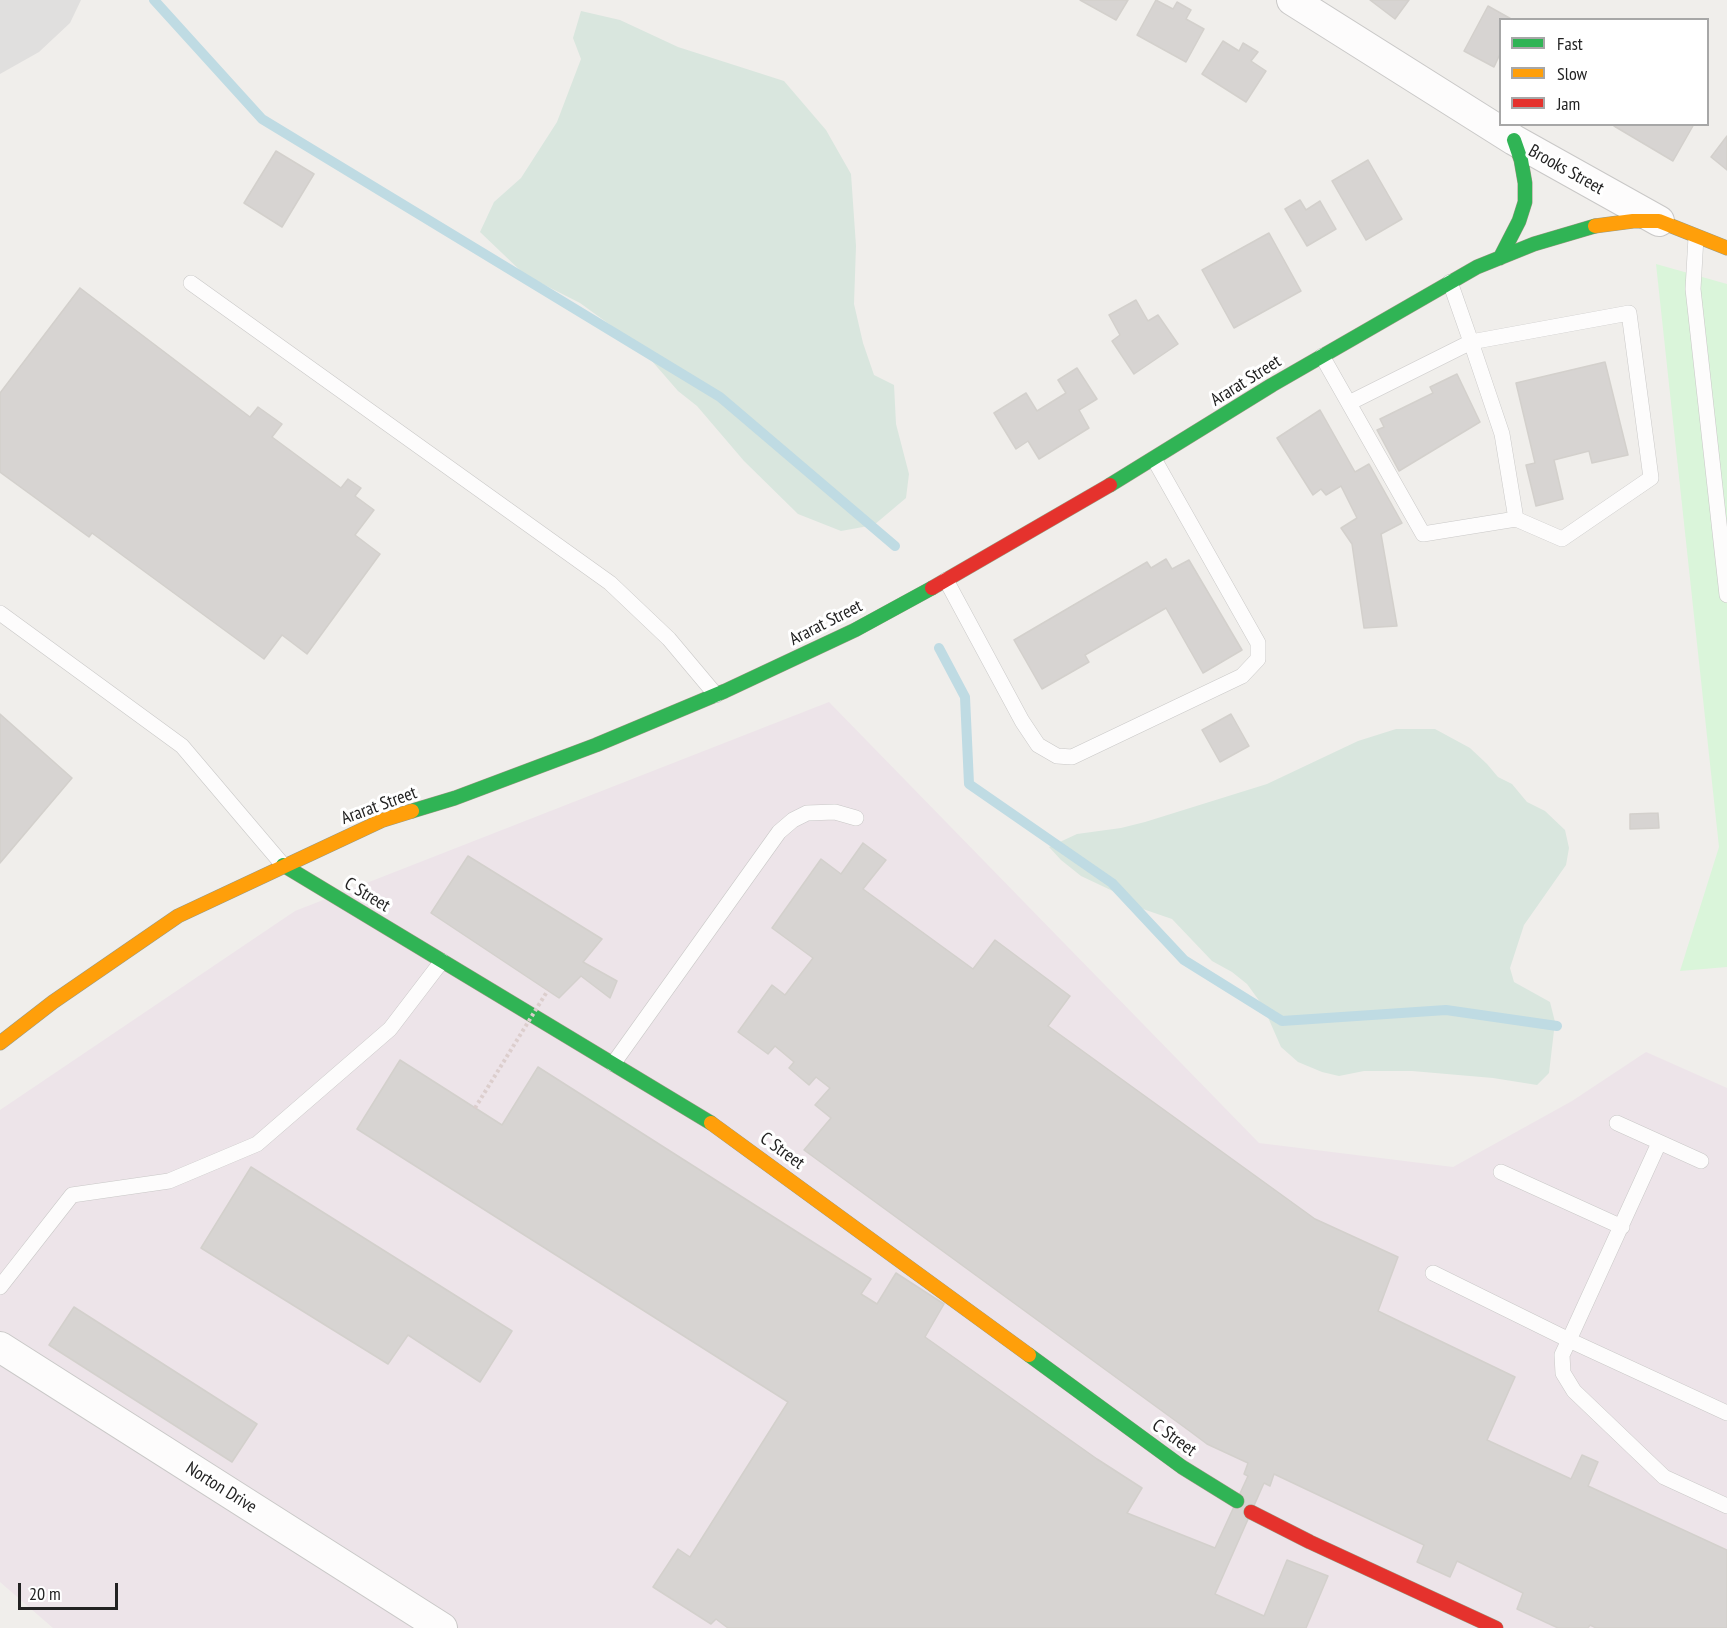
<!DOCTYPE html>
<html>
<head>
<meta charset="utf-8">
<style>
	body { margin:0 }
	#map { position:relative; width:1727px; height:1628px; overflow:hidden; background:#f0eeeb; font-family:"PT Sans Narrow",sans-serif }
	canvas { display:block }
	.legend { position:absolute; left:1499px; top:18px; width:210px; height:108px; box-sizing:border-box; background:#fff; border:2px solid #a7a7a7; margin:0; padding:8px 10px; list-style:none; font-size:18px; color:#222 }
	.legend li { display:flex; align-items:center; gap:12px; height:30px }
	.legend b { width:30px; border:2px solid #a7a7a7 }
	.scale { position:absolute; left:18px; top:1583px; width:100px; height:27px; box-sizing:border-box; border:3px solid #222; border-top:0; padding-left:8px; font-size:18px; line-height:21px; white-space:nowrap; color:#222; -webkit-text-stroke:4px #fff; paint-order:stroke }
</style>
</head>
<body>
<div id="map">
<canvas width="1727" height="1628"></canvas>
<ul class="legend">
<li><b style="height:8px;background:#30b455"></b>Fast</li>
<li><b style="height:8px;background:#ff9f0a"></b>Slow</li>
<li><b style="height:8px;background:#e5322d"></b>Jam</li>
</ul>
<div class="scale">20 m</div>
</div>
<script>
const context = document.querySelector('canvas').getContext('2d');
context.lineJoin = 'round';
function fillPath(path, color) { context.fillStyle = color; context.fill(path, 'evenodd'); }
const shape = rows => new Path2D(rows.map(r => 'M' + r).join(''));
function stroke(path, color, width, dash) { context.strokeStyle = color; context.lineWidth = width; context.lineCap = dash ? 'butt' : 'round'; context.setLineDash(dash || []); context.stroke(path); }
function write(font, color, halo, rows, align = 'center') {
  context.font = font + ' "PT Sans Narrow",sans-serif'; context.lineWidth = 6; context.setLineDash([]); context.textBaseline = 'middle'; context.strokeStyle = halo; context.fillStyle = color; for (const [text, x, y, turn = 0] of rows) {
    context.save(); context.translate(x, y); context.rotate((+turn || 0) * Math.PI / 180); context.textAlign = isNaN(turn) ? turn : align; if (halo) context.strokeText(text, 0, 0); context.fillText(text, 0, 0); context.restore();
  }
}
fillPath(shape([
	[829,702,1259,1143,1453,1167,1572,1101,1646,1052,1727,1088,1727,1628,53,1628,0,1582,0,1110,295,911]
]), '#ede4e9');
fillPath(shape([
	[581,11,620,20,678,47,784,81,826,130,851,174,856,246,854,304,863,343,874,375,894,385,896,424,909,474,906,498,874,525,841,531,798,514,744,461,697,406,678,391,638,345,580,303,525,275,480,232,494,202,521,178,557,122,581,59,573,38],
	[1396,729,1435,729,1470,748,1487,764,1498,777,1512,784,1527,802,1545,811,1565,830,1569,848,1566,865,1524,925,1510,968,1514,982,1550,1002,1555,1022,1549,1073,1537,1085,1493,1078,1412,1071,1364,1071,1339,1076,1322,1072,1298,1062,1281,1047,1263,1006,1247,984,1232,972,1212,961,1172,919,1137,907,1117,893,1081,876,1061,860,1049,847,1077,834,1121,828,1145,822,1267,784,1358,741]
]), '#d9e6de');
fillPath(shape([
	[1656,264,1727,284,1727,967,1680,971,1719,847]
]), '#daf5da');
fillPath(shape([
	[0,0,81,0,70,23,39,52,0,74]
]), '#e0dfde');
stroke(shape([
	[154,0,262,119,720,397,895,546],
	[939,648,965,697,969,784,1112,883,1184,960,1282,1021,1446,1010,1557,1026]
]), '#bfdbe3', 10);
const building = shape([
	[1080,0,1128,0,1116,20,1080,0],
	[1156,0,1173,9,1177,2,1191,10,1186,19,1204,29,1186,62,1137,35,1156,0],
	[1370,0,1409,0,1395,19,1370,0],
	[1488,6,1513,20,1500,20,1500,54,1494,67,1464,51,1488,6],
	[1223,41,1239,51,1243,43,1258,52,1251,61,1266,71,1246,102,1202,74,1223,41],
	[1615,124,1694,124,1673,161,1614,126,1615,124],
	[1727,136,1727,170,1711,157,1727,136],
	[276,151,314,174,282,227,244,203,276,151],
	[1368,160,1402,219,1366,240,1332,181,1368,160],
	[1300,200,1306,210,1320,201,1336,229,1307,246,1285,209,1300,200],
	[1269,233,1301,291,1234,328,1202,270,1269,233],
	[80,288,250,417,258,407,282,424,272,437,341,488,348,479,361,488,355,496,374,510,355,535,380,554,307,654,282,635,264,659,92,533,89,537,0,472,0,393,80,288],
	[1136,300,1148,321,1158,315,1178,344,1134,374,1112,341,1120,335,1109,315,1136,300],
	[1605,362,1628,455,1592,463,1589,451,1554,460,1563,499,1536,506,1526,465,1535,463,1516,383,1605,362],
	[1077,368,1097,399,1079,410,1089,428,1039,459,1028,441,1016,449,994,413,1026,393,1037,411,1066,393,1058,380,1077,368],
	[1457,374,1480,422,1399,471,1377,430,1384,427,1380,419,1433,393,1430,387,1457,374],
	[1320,410,1355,472,1369,464,1402,523,1381,534,1397,626,1364,628,1352,544,1341,528,1357,518,1341,486,1326,495,1321,489,1313,495,1277,438,1320,410],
	[1166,559,1172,569,1189,560,1242,650,1203,673,1166,608,1085,655,1089,662,1042,689,1014,640,1147,562,1151,568,1166,559],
	[0,714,72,778,0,863,0,714],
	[1231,714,1249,746,1220,762,1202,730,1231,714],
	[1658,813,1659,828,1630,829,1630,814,1658,813],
	[863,843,886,860,863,889,973,969,995,940,1070,996,1048,1026,1315,1219,1398,1257,1378,1311,1515,1377,1487,1440,1571,1479,1582,1455,1598,1462,1588,1486,1727,1550,1727,1628,1596,1628,1590,1625,1588,1628,1558,1628,1517,1609,1523,1593,1457,1561,1450,1577,1417,1562,1424,1545,1274,1474,1270,1486,1264,1483,1215,1594,1264,1616,1287,1560,1328,1576,1306,1628,728,1628,716,1619,711,1624,653,1587,678,1549,690,1557,788,1402,357,1129,400,1060,502,1125,538,1067,871,1279,861,1294,877,1304,896,1273,944,1304,925,1337,1097,1459,1142,1488,1127,1513,1215,1548,1248,1476,1244,1474,1248,1463,1207,1444,1191,1432,804,1150,831,1118,815,1105,830,1088,816,1077,809,1085,789,1068,794,1062,775,1046,768,1054,738,1032,772,985,785,995,813,958,772,928,821,859,841,874,863,843],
	[468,856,602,939,583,962,617,981,610,998,581,976,559,998,431,913,468,856],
	[251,1167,512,1331,480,1382,408,1335,388,1364,201,1248,251,1167],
	[74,1307,257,1424,232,1462,49,1345,74,1307]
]);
fillPath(building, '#d7d4d2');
stroke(building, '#d3d0cc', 1.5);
const lane = shape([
	[1696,237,1693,289,1727,595],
	[191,283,610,583,669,639,716,695],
	[1322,356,1423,534,1516,519],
	[1349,403,1471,342,1629,313,1651,478,1562,539,1516,519,1502,434,1471,342,1450,282],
	[946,580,1022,721,1038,745,1057,756,1072,757,1242,676,1258,659,1258,643,1154,459],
	[0,613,182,746,283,865],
	[613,1064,779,832,793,820,807,813,835,812,856,818],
	[1617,1123,1701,1161],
	[1659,1143,1569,1340,1727,1413],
	[1501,1172,1622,1227],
	[1433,1273,1569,1340,1562,1355,1563,1373,1574,1391,1664,1477,1727,1506],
	[0,1287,72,1195,169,1181,257,1144,390,1029,442,961]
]);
const street = shape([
	[1292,0,1514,140,1659,221],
	[0,1347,442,1628]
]);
const fast = shape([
	[1500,258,1519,221,1525,202,1525,183,1521,160,1514,140],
	[1110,485,1272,385,1477,267,1534,244,1595,226],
	[412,811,455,798,596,745,725,691,855,630,932,588],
	[283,865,711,1123],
	[1029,1355,1182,1467,1237,1501]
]);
const slow = shape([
	[1595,226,1633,221,1659,221,1727,248],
	[0,1043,53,1002,178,916,383,820,412,811],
	[711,1123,1029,1355]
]);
const jam = shape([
	[932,588,1110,485],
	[1251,1512,1310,1542,1496,1628]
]);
stroke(lane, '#c9c8c7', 16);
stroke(street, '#c9c8c7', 32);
stroke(fast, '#999a82', 15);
stroke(slow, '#999a82', 15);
stroke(jam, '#999a82', 15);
stroke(lane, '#fdfcfc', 15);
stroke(street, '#fdfcfc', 30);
stroke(fast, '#30b455', 14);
stroke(slow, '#ff9f0a', 14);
stroke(jam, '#e5322d', 14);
stroke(shape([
	[475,1108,548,990]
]), '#dccecd', 4, [3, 3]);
write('18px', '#222', '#fff', [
	["Brooks Street",1566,170,29],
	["Ararat Street",1246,381,-32],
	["Ararat Street",826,623,-27],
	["Ararat Street",379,806,-20],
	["C Street",367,895,31],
	["C Street",782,1151,36],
	["C Street",1174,1438,36],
	["Norton Drive",221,1488,32]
]);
</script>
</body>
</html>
